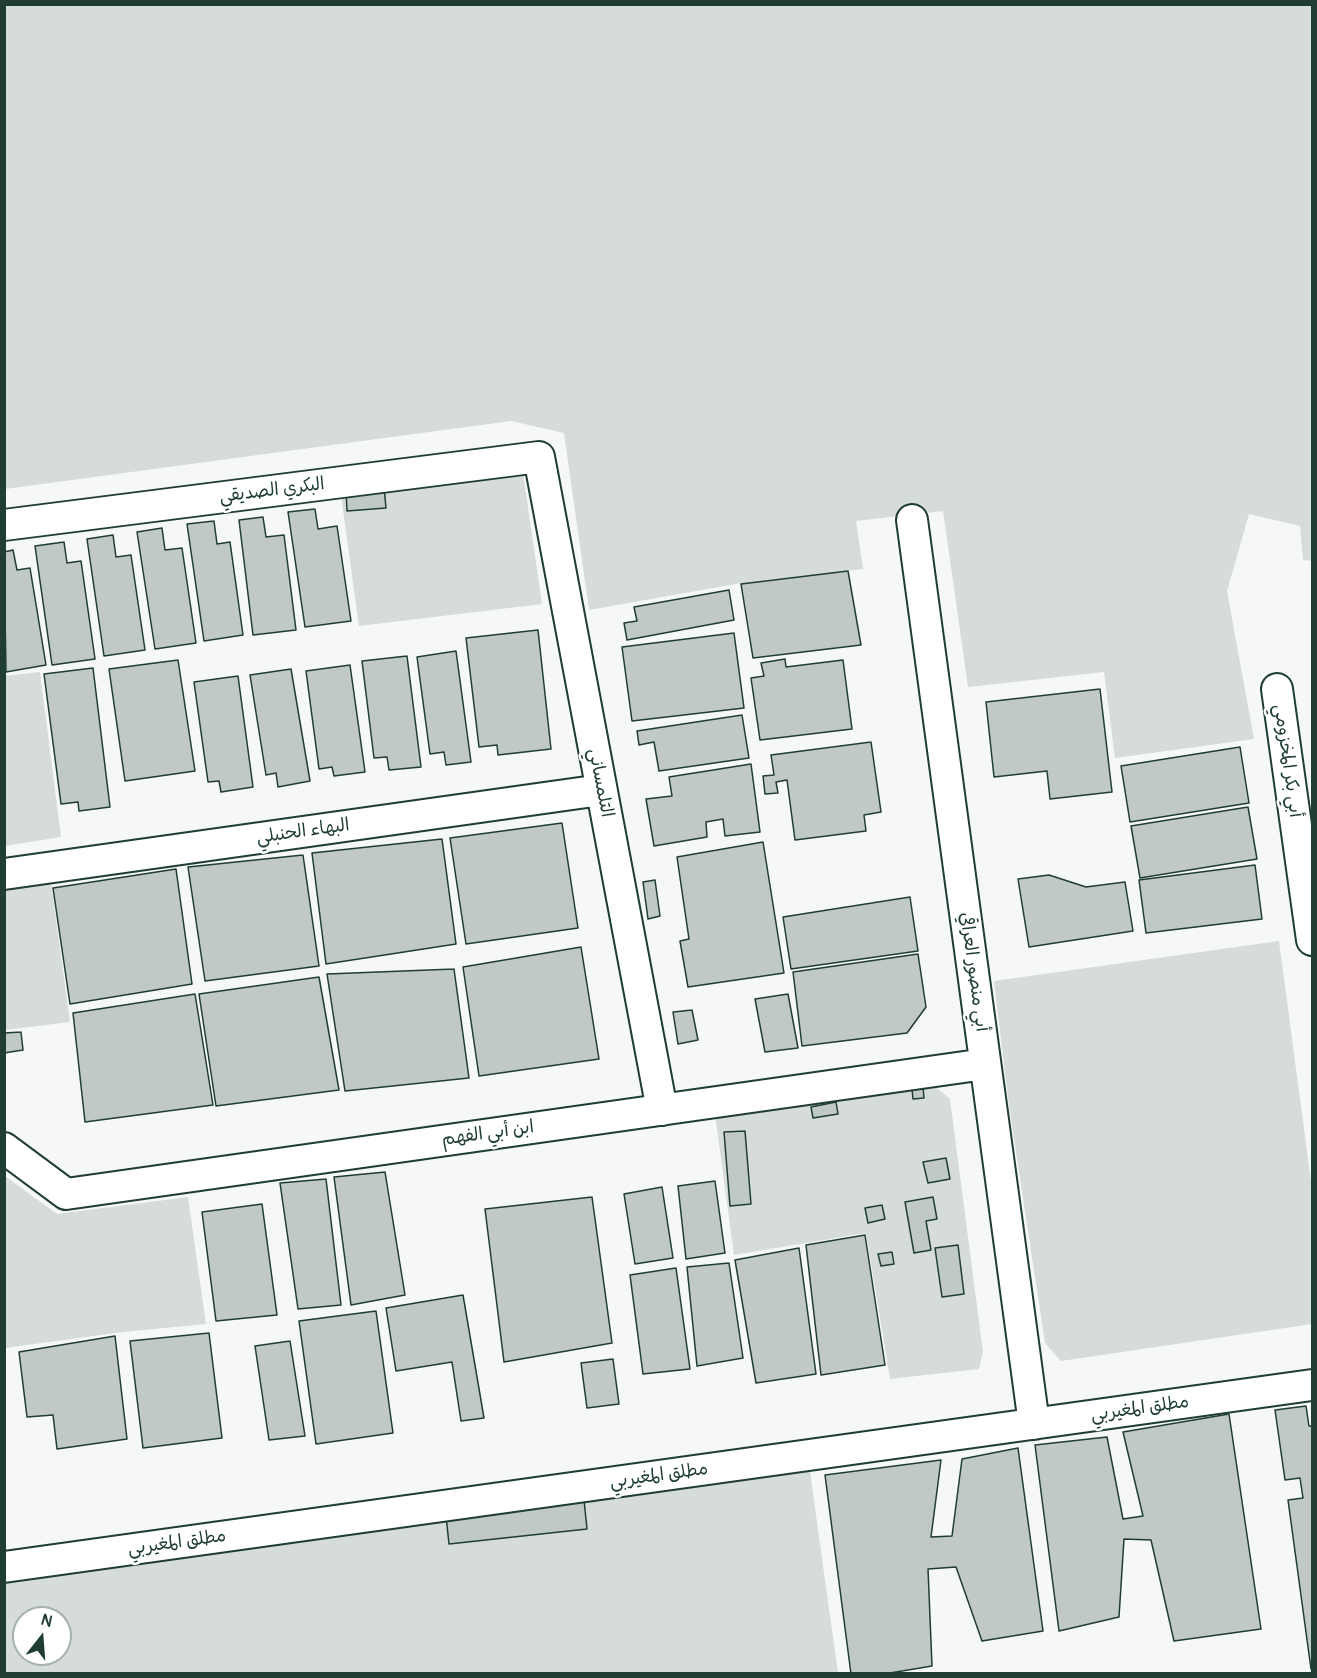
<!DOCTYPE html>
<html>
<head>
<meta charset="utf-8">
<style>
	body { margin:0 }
	#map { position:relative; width:1317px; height:1678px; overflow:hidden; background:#f6f7f7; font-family:Pangolin,sans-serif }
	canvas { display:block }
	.frame { position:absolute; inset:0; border:6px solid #1f3d34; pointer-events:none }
	.north { position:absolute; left:12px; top:1606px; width:60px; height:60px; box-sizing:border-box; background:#fff; border:2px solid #a5b1ae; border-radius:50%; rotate:17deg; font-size:16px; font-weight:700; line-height:24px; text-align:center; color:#1f3d34 }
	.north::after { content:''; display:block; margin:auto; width:21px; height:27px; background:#1f3d34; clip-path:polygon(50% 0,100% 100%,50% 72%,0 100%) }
</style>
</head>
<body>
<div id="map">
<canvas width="1317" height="1678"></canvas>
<div class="frame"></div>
<div class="north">N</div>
</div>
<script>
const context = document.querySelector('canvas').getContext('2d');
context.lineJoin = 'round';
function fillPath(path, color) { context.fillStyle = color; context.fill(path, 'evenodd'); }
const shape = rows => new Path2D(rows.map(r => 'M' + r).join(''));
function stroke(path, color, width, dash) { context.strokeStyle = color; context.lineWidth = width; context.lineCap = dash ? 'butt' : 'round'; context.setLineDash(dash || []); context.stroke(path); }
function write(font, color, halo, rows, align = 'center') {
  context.font = font + ' Pangolin,"Playpen Sans Arabic",sans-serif'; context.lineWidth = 5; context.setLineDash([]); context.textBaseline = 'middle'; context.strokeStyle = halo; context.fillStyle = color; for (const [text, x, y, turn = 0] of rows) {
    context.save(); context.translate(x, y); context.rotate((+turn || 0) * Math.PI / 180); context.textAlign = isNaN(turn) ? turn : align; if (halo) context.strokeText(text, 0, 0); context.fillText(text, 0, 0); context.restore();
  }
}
fillPath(shape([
	[4,5,1312,5,1312,561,1303,560,1300,526,1249,514,1227,591,1254,739,1115,758,1104,672,968,687,943,511,856,521,863,569,736,584,589,610,564,433,511,421,5,489],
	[522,466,542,604,359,626,340,488],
	[40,672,61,837,5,846,5,676],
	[51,882,70,1022,5,1030,4,889],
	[1279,941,1312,1189,1312,1324,1061,1361,1045,1343,1009,1106,994,981],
	[932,1084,950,1099,983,1352,979,1369,890,1379,866,1233,734,1255,715,1114],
	[5,1176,57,1214,188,1197,206,1324,123,1332,5,1348],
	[809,1465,838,1673,5,1673,4,1575],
	[24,1618,60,1618,60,1654,24,1654]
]), '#d6dcdb');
const building = shape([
	[384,487,386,508,347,511,346,490,384,487],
	[315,509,318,529,337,526,351,621,305,627,288,512,315,509],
	[263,517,266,537,284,535,296,630,253,635,239,520,263,517],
	[214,521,217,544,230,542,243,635,204,641,187,524,214,521],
	[162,528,165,550,182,548,196,643,155,649,137,532,162,528],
	[113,535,116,557,131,555,145,650,104,656,87,539,113,535],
	[64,542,67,563,81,561,95,659,52,665,35,546,64,542],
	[13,550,17,570,30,568,46,665,6,672,4,552,13,550],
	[848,571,861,645,753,658,741,584,848,571],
	[729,590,734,620,627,640,624,623,637,621,634,607,729,590],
	[538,630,551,749,498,755,497,745,479,747,466,638,538,630],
	[734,633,744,708,632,721,622,647,734,633],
	[456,651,471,762,446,765,444,752,430,754,417,657,456,651],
	[407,656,421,767,389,770,387,757,374,758,362,661,407,656],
	[785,659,786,667,843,660,852,729,760,740,751,678,764,676,761,663,785,659],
	[178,660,195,771,125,781,109,669,178,660],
	[350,665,365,772,334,776,332,767,319,769,306,671,350,665],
	[93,668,110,807,79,811,78,802,61,804,44,674,93,668],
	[291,669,310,781,278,787,276,773,266,775,250,675,291,669],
	[238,676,253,787,221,792,219,781,208,782,194,682,238,676],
	[1100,689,1112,792,1050,799,1047,771,994,777,986,702,1100,689],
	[742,715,749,758,659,771,654,742,639,745,637,731,742,715],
	[871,742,881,812,864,815,866,831,795,840,787,780,776,782,778,793,765,794,763,776,774,775,771,755,871,742],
	[1240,747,1249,803,1130,822,1121,766,1240,747],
	[751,764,760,832,725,836,723,819,706,822,707,837,654,846,646,799,672,796,669,777,751,764],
	[1248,807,1257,859,1140,878,1131,826,1248,807],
	[562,823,578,928,466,944,450,838,562,823],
	[442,839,456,944,326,964,312,853,442,839],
	[763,842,784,973,688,987,680,941,689,939,677,857,763,842],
	[303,855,319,966,205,981,188,867,303,855],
	[1255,865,1262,919,1146,933,1139,880,1255,865],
	[176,869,192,984,70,1004,53,888,176,869],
	[1049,875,1086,887,1125,882,1133,931,1029,947,1018,879,1049,875],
	[655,880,660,916,648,919,643,882,655,880],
	[910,897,918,951,791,969,783,917,910,897],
	[581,947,599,1059,479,1076,463,967,581,947],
	[918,954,926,1007,907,1033,802,1046,793,972,918,954],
	[454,969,469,1078,345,1091,327,974,454,969],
	[319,977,339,1090,216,1106,199,994,319,977],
	[195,994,213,1105,85,1122,73,1013,195,994],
	[788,994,798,1048,765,1052,755,999,788,994],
	[692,1010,698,1040,678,1044,673,1012,692,1010],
	[21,1032,23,1050,4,1053,4,1033,21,1032],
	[923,1088,924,1098,913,1099,912,1089,923,1088],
	[836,1102,838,1114,813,1118,811,1107,836,1102],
	[745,1131,751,1204,730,1206,724,1132,745,1131],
	[946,1158,950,1179,928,1183,923,1162,946,1158],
	[385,1172,405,1295,351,1305,334,1177,385,1172],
	[326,1179,341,1305,298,1309,280,1183,326,1179],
	[715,1181,725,1253,686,1259,678,1186,715,1181],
	[662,1187,673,1258,635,1264,624,1194,662,1187],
	[592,1197,612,1343,504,1362,485,1209,592,1197],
	[933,1197,937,1219,926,1221,931,1250,914,1253,905,1202,933,1197],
	[262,1204,277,1315,216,1321,202,1212,262,1204],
	[882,1205,885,1219,868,1223,865,1208,882,1205],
	[865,1235,885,1365,821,1375,806,1245,865,1235],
	[958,1245,964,1294,942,1297,935,1248,958,1245],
	[799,1248,816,1374,756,1383,735,1260,799,1248],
	[892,1252,894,1264,881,1266,878,1254,892,1252],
	[729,1263,743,1358,697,1366,687,1267,729,1263],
	[676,1268,690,1369,643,1374,630,1275,676,1268],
	[463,1295,484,1418,461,1421,452,1362,396,1371,386,1308,463,1295],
	[376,1311,393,1433,316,1444,299,1321,376,1311],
	[209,1333,222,1438,143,1448,130,1341,209,1333],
	[115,1336,127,1439,57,1449,53,1415,27,1417,19,1352,115,1336],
	[290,1341,305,1436,269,1440,255,1346,290,1341],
	[613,1359,619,1404,587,1408,581,1363,613,1359],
	[1306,1406,1309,1426,1312,1426,1312,1668,1311,1669,1288,1500,1303,1498,1300,1478,1285,1480,1275,1410,1306,1406],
	[1229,1414,1261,1629,1174,1641,1151,1540,1124,1539,1119,1617,1059,1631,1035,1445,1107,1437,1123,1519,1143,1516,1123,1432,1229,1414],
	[1018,1448,1043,1631,982,1641,956,1567,928,1569,932,1666,884,1674,851,1674,825,1475,941,1460,931,1537,952,1536,962,1459,1018,1448],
	[584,1500,587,1529,449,1544,446,1516,584,1500]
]);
fillPath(building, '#c0c9c6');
stroke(building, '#1f3d34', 1.5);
const street = shape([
	[912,520,1034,1424],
	[4,525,539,457,662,1110],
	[1277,689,1312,940],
	[4,874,601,790],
	[4,1148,66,1194,985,1064],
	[4,1567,1312,1385]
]);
stroke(street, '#1f3d34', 34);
stroke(street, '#fff', 30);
write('18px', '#1f3d34', '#fff', [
	["البكري الصديقي",272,491,-7],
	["أبي بكر المخزومي",1287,761,82],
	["التلمساني",600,783,79],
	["البهاء الحنبلي",303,832,-8],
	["أبي منصور العراقي",973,972,82],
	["ابن أبي الفهم",488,1134,-8],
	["مطلق المغيربي",1140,1409,-8],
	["مطلق المغيربي",659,1476,-8],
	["مطلق المغيربي",177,1543,-8]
]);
</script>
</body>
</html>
